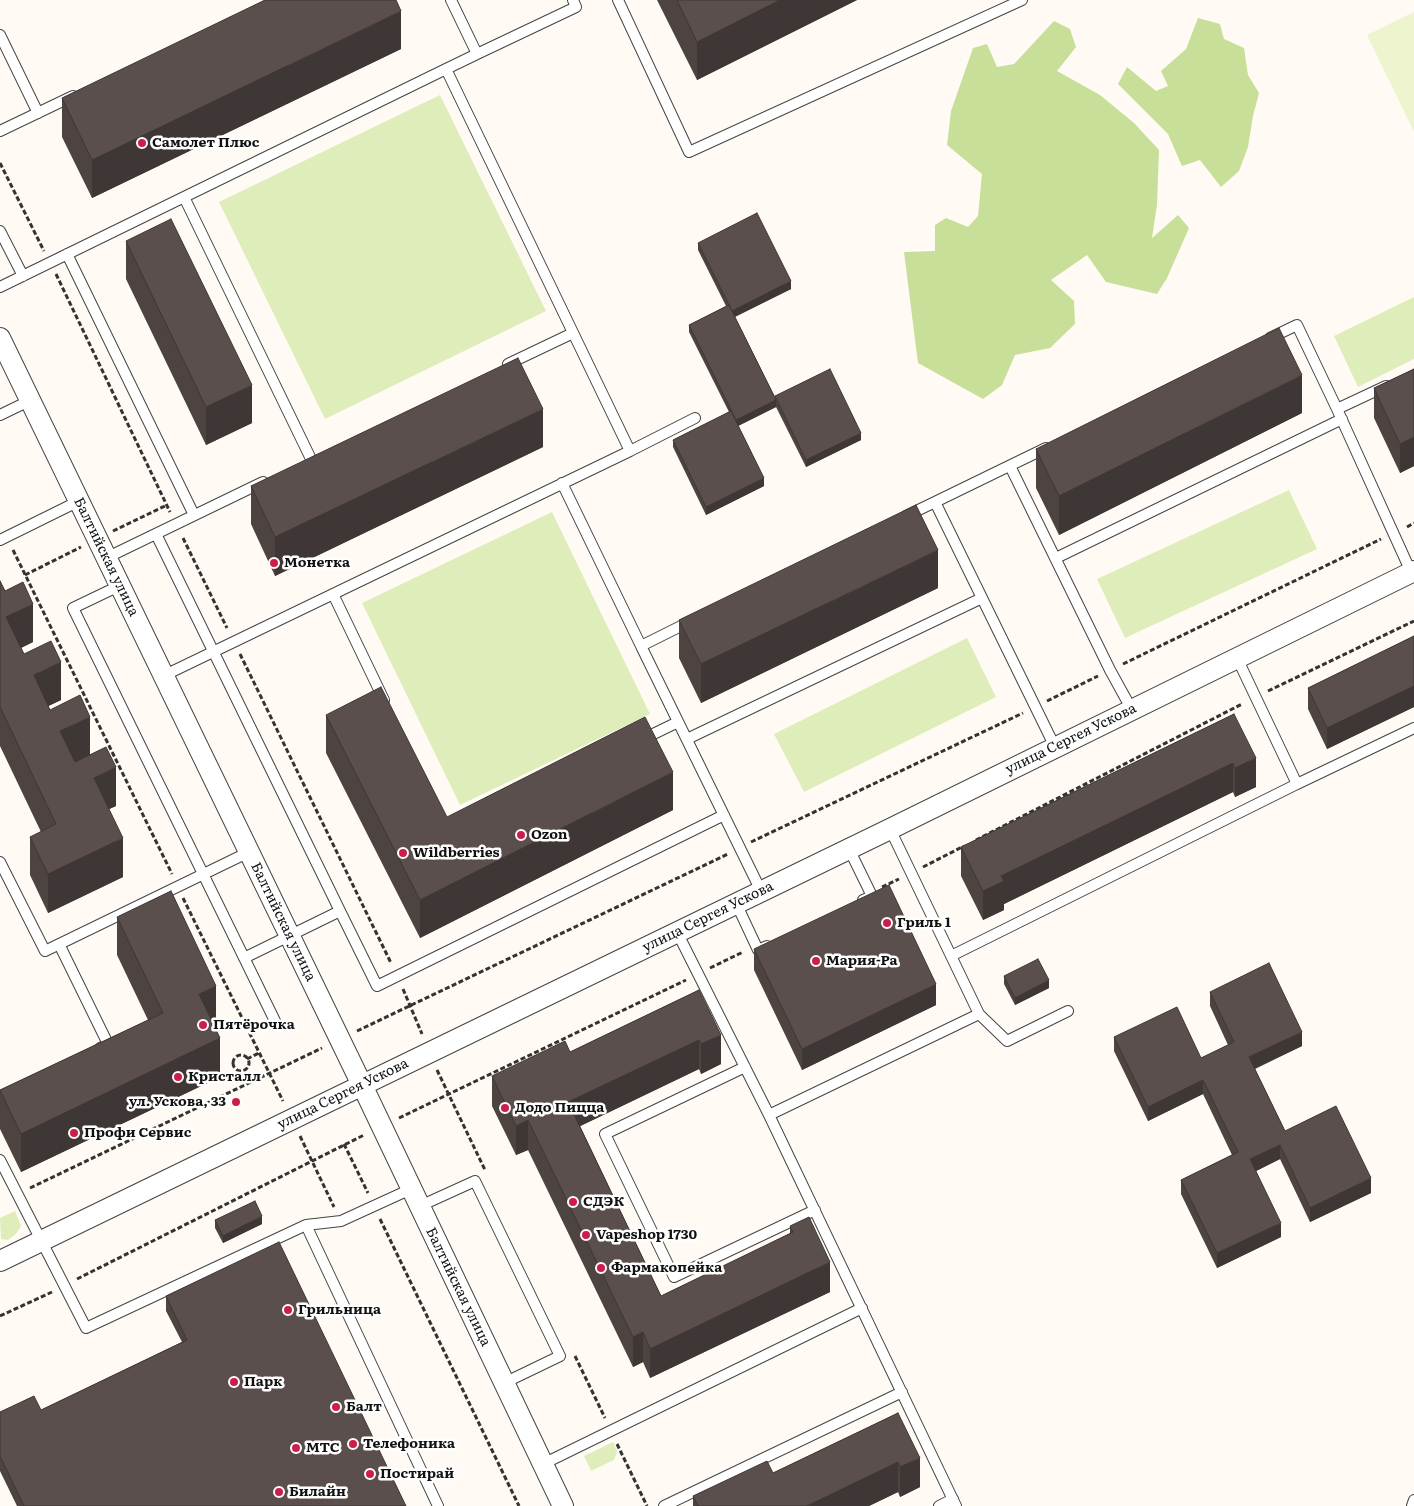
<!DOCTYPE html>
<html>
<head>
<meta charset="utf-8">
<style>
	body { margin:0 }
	canvas { display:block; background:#fffbf4 }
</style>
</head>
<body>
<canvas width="1414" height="1506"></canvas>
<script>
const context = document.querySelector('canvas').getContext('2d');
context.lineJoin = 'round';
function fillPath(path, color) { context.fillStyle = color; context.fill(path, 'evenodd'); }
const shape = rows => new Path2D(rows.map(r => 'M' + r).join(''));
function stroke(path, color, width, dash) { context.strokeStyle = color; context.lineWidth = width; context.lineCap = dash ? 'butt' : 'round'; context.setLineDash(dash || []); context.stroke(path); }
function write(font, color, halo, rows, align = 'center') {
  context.font = font + ' Literata,serif'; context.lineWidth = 5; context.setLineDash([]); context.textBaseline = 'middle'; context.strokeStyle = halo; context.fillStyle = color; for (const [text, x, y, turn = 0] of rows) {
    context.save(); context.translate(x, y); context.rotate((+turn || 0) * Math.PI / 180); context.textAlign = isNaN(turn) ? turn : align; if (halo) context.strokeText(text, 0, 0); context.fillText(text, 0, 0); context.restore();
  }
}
fillPath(shape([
	[440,95,546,311,325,419,219,202],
	[1414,297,1414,359,1358,387,1334,336],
	[1289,490,1317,549,1125,638,1097,579],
	[552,512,650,714,460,805,362,603],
	[967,638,996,697,804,792,774,734],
	[15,1211,21,1226,16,1234,8,1240,1,1239,0,1218],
	[613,1442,617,1451,614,1460,591,1471,584,1456]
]), '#dfedba');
fillPath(shape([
	[1198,18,1220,24,1224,39,1244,48,1248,75,1259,93,1253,116,1248,147,1239,171,1221,187,1200,160,1182,166,1168,134,1118,84,1127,67,1156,91,1168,86,1161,71,1186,49],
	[1054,21,1070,29,1076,47,1057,71,1100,95,1134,123,1159,150,1157,205,1152,238,1178,215,1189,228,1167,278,1157,294,1106,282,1087,255,1051,280,1074,301,1075,324,1050,348,1015,355,1002,385,983,399,918,363,904,252,935,251,935,225,946,218,968,227,978,216,982,174,947,145,951,111,973,48,987,44,997,67,1014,64]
]), '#c7df98');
fillPath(shape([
	[1414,12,1414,132,1367,35]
]), '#eef4cd');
const service = shape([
	[618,0,689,152,1022,0],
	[0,35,38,113],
	[477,54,576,7,573,0],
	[0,131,73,96],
	[184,197,311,459],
	[0,231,23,276],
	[67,254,194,515],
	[0,287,446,69],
	[1270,338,1297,325,1337,409,1411,572],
	[508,364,573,333],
	[1337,409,1386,386],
	[0,415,31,400],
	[630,451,695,418],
	[1010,466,1110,670,1132,710],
	[562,483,641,646],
	[935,502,1046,448],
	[906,516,935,502,1055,747],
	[156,534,340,911,244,958],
	[0,540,79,501],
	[106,558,263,482],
	[1056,558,1342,419],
	[119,586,73,608,275,1021],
	[333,594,384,700],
	[691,621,641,646,761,891],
	[163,676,630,451,446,69,477,54,451,0],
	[643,739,678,722],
	[687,739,982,598],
	[1297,784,1414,728],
	[849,849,872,896,863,900],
	[0,862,45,951,249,852],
	[736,903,758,950,767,946],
	[340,911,377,986,724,815],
	[677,932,769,1115,956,1506],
	[59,944,108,1044,100,1048],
	[951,956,1297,784,1237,658],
	[979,1014,1007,1041,1068,1011],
	[745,1067,605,1134,674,1277,815,1210],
	[769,1115,979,1014,890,829],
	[0,1160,86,1328,306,1225,341,1221,411,1189],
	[420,1206,475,1181,560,1356,504,1383],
	[306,1225,438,1506],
	[543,1464,862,1308],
	[664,1506,902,1392],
	[939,1506,953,1499],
	[1412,1506,1414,1500]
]);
const minor = shape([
	[0,338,362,1085,563,1506],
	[0,1261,890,829,1414,571]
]);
stroke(service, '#444', 12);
stroke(minor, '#444', 22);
stroke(shape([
	[0,163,44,251],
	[56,274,170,512],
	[1407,527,1414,523],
	[113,531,167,505],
	[183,538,227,628],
	[13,550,172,874],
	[25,575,81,547],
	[240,654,391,963],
	[1123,664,1381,539],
	[1268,691,1414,621],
	[1047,701,1098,676],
	[976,840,1242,704],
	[751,842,1023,713],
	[923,867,964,846],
	[882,887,899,879],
	[183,898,283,1101],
	[710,968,743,952],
	[403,989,422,1034],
	[357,1031,728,854],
	'233 1063a8 8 0 1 1 16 0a8 8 0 1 1-16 0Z',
	[247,1059,259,1053],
	[437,1070,485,1170],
	[399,1118,686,980],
	[300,1136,334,1207],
	[344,1144,368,1193],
	[30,1188,322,1048],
	[380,1219,519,1506],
	[77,1279,364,1135],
	[0,1316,52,1292],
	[575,1356,605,1418],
	[617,1444,647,1506]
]), '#333', 3, [5, 2.5]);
stroke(service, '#fff', 10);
stroke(minor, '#fff', 20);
fillPath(shape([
	[657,0,857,0,697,80],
	[401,49,92,198,62,137,62,98],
	[126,241,252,423,206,445,126,279],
	[698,243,791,289,735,317,775,397,861,440,806,467,776,407,738,426,764,486,706,515,673,447,673,440,729,412,689,332,689,325,726,306,698,250],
	[1414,369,1414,466,1400,473,1374,418,1374,388],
	[1302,413,1059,535,1036,488,1036,449],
	[543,447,275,576,251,524,251,486],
	[0,581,33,642,21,648,24,654,61,700,48,706,50,710,90,754,116,806,109,809,123,877,48,913,30,875,30,837,41,832,0,746],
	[938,588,701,703,679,658,679,620],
	[1414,636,1414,707,1327,749,1308,709,1308,688],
	[1234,714,1256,787,1235,797,1233,792,1004,904,1004,910,983,920,961,876,961,847],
	[326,715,447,817,673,810,420,938,326,753],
	[117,917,216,1024,214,1025,220,1077,21,1172,0,1129,0,1090,148,1020,117,955],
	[754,949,936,1005,802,1070,754,970],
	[1004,976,1049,988,1015,1005,1004,984],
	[699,990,721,1064,701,1074,699,1069,580,1126,661,1296,790,1234,790,1226,830,1292,650,1378,643,1362,633,1367,528,1150,516,1155,492,1106,492,1076,570,1052],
	[1210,992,1302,1046,1255,1069,1285,1131,1371,1193,1310,1222,1280,1159,1256,1171,1281,1237,1217,1268,1181,1194,1181,1180,1232,1155,1203,1094,1148,1121,1114,1051,1114,1037,1201,1058,1228,1045,1210,1006],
	[215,1220,262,1224,223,1243,215,1228],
	[166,1296,406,1506,17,1506,0,1471,0,1412,41,1410,182,1342,166,1311],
	[898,1413,920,1487,900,1497,898,1492,869,1506,693,1506,693,1496,773,1473]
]), '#4d4441');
fillPath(shape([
	[780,0,857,0,697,80,697,42],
	[401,11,401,49,92,198,92,160],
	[791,281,791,289,732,318,732,311],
	[1302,375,1302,413,1059,535,1059,496],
	[252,385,252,423,206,445,206,407],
	[776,400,776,407,736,427,736,420],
	[543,409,543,447,275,576,275,537],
	[861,433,861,440,806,467,806,460],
	[1414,437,1414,466,1400,473,1400,444],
	[764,478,764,486,706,515,706,507],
	[938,550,938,588,701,703,701,664],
	[33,604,33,642,6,655,6,617],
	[61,662,61,700,34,713,34,675],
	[1414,686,1414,707,1327,749,1327,728],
	[90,717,90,755,60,770,60,731],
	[1256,758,1256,787,1235,797,1235,768],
	[1233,763,1233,792,1004,904,1004,910,983,920,983,891,1001,876],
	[116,767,116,806,94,816,94,778],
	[673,772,673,810,420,938,420,900],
	[123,838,123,877,48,913,48,874],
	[1049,980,1049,988,1015,1005,1015,998],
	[936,984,936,1005,802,1070,802,1049],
	[216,986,216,1024,199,1032,199,994],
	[1302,1032,1302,1046,1249,1071,1249,1057],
	[721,1035,721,1064,701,1074,701,1044],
	[220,1038,220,1077,21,1172,21,1134],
	[699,1040,699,1069,568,1132,568,1102],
	[1203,1080,1203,1094,1148,1121,1148,1107],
	[528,1120,528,1150,516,1155,516,1126],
	[1280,1145,1280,1159,1250,1174,1250,1159],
	[1371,1178,1371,1193,1310,1222,1310,1208],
	[262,1216,262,1224,223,1243,223,1236],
	[1281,1223,1281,1237,1217,1268,1217,1253],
	[830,1262,830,1292,650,1378,650,1349],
	[643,1332,643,1362,633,1367,633,1337],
	[920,1458,920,1487,900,1497,900,1467],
	[898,1462,898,1492,869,1506,807,1506]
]), '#3f3735');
const building = shape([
	[265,0,396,0,401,11,92,160,62,98,265,0],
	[677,0,780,0,697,42,677,0],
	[757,213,791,281,732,311,698,243,757,213],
	[171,219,252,385,206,407,126,241,171,219],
	[729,305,776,400,736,420,689,325,729,305],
	[1279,328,1302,375,1059,496,1036,449,1279,328],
	[518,358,543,409,275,537,251,486,518,358],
	[830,369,861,433,806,460,775,396,830,369],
	[1414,369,1414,437,1400,444,1374,388,1414,369],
	[731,411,764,478,706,507,673,440,731,411],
	[916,505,938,550,701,664,679,620,916,505],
	[0,581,5,591,23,582,33,604,6,617,24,654,51,641,61,662,34,675,50,710,80,695,90,717,60,731,75,762,106,747,116,767,94,778,123,838,48,874,30,837,56,824,0,707,0,581],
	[1414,636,1414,686,1327,728,1308,688,1414,636],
	[381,687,447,817,645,717,673,772,420,900,326,715,381,687],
	[1234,714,1256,758,1235,768,1233,763,1001,876,1004,881,983,891,961,847,1234,714],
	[889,885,936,984,802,1049,754,949,889,885],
	[171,891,216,986,199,994,220,1038,21,1134,0,1090,163,1013,117,917,171,891],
	[1038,959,1049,980,1015,998,1004,976,1038,959],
	[1269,963,1302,1032,1249,1057,1285,1131,1336,1106,1371,1178,1310,1208,1280,1145,1250,1159,1281,1223,1217,1253,1181,1180,1238,1152,1203,1080,1148,1107,1114,1037,1177,1007,1201,1058,1234,1042,1210,992,1269,963],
	[699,990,721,1035,701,1044,699,1040,568,1102,661,1296,793,1232,790,1226,809,1217,830,1262,650,1349,643,1332,633,1337,528,1120,516,1126,492,1076,565,1041,570,1052,699,990],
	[255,1201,262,1216,223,1236,215,1220,255,1201],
	[279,1242,406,1506,24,1506,0,1456,0,1412,34,1396,41,1410,187,1340,166,1296,279,1242],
	[898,1413,920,1458,900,1467,898,1462,807,1506,698,1506,693,1496,767,1461,773,1473,898,1413]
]);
fillPath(building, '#5a4f4c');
stroke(building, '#3f3735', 1);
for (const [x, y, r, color] of [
	[142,143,5,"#cb1e4b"],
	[274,563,5,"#cb1e4b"],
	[521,835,5,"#cb1e4b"],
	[403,853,5,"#cb1e4b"],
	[887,923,5,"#cb1e4b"],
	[816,961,5,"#cb1e4b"],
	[203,1025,5,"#cb1e4b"],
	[178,1077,5,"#cb1e4b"],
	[236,1102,5,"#cb1e4b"],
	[505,1108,5,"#cb1e4b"],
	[74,1133,5,"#cb1e4b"],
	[573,1202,5,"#cb1e4b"],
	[586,1235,5,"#cb1e4b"],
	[601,1268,5,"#cb1e4b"],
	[288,1310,5,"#cb1e4b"],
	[234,1382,5,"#cb1e4b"],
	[336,1407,5,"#cb1e4b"],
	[353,1444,5,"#cb1e4b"],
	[296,1448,5,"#cb1e4b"],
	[370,1474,5,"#cb1e4b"],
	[279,1492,5,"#cb1e4b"]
]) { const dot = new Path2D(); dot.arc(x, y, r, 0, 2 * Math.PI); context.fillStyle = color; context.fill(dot); stroke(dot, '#fff', 2); }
write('bold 14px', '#111', '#fff', [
	["Самолет Плюс",152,143],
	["Монетка",284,563],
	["Ozon",531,835],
	["Wildberries",413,853],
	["Гриль 1",897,923],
	["Мария-Ра",826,961],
	["Пятёрочка",213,1025],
	["Кристалл",188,1077],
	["ул. Ускова, 33",226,1102,"right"],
	["Додо Пицца",515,1108],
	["Профи Сервис",84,1133],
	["СДЭК",583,1202],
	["Vapeshop 1730",596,1235],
	["Фармакопейка",611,1268],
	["Грильница",298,1310],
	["Парк",244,1382],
	["Балт",346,1407],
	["Телефоника",363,1444],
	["МТС",306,1448],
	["Постирай",380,1474],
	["Билайн",289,1492]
], 'left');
write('14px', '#111', '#fff', [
	["Балтийская улица",106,557,64],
	["улица Сергея Ускова",1071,739,-26],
	["улица Сергея Ускова",708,917,-26],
	["Балтийская улица",283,922,64],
	["улица Сергея Ускова",343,1094,-26],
	["Балтийская улица",458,1287,64]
]);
</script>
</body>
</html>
